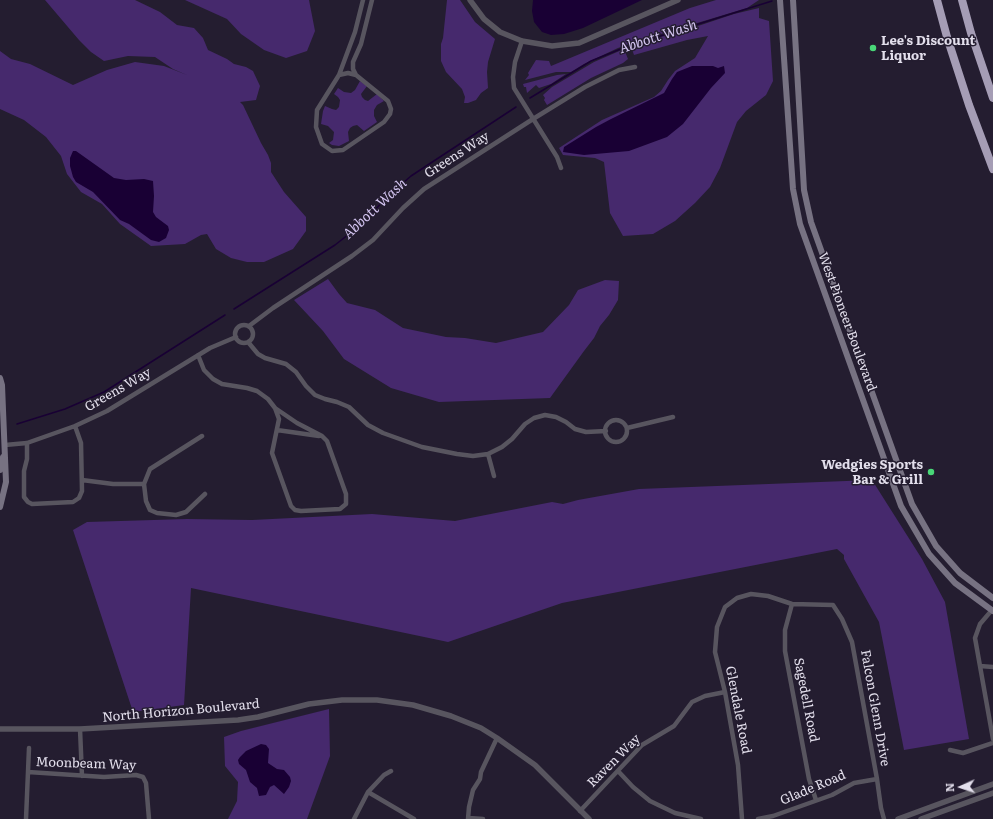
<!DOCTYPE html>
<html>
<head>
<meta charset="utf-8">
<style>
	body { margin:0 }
	#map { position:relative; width:993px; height:819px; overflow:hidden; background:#241d30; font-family:Literata,serif }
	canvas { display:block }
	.north { position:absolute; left:941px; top:767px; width:40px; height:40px; -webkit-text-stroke:3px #241d30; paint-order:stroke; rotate:267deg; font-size:11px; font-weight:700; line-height:16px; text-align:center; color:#e3dfec }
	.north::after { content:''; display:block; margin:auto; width:14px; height:18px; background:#e3dfec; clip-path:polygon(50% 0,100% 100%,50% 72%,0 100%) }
</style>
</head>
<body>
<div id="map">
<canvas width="993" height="819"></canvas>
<div class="north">N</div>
</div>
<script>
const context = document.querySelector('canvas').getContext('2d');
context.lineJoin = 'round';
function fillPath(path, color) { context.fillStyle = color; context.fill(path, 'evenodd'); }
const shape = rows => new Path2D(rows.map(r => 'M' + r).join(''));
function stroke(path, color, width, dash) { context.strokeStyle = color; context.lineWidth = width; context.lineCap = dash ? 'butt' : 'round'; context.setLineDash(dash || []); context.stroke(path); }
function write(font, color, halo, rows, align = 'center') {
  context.font = font + ' Literata,serif'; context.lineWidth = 3; context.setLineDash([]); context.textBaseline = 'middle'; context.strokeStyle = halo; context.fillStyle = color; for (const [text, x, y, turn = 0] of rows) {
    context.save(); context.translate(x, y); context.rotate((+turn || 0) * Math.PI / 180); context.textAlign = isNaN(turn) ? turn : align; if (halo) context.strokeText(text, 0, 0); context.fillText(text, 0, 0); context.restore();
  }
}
fillPath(shape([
	[45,0,135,0,160,12,177,25,194,28,203,38,208,50,227,59,234,64,246,67,253,71,260,86,256,100,240,102,243,105,261,143,268,155,271,163,271,172,284,192,306,217,306,231,293,249,264,262,247,262,231,258,216,249,207,234,201,235,185,244,151,246,120,224,102,204,81,192,67,174,61,156,46,137,24,120,0,109,0,51,11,59,30,64,73,85,107,70,135,62,164,66,187,75,173,69,155,57,128,56,104,61,91,52,79,40],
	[185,0,309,0,315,31,307,51,286,58,264,50,241,34,227,19],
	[447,0,460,0,475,22,495,39,488,62,487,72,488,88,481,93,476,100,468,103,464,103,465,97,462,89,446,72,441,61,441,44,443,38],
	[716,0,759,0,747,8,644,39,618,48,584,64,571,72,556,72,525,80,529,75,528,73,536,60,549,61,551,66,690,8],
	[759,8,759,18,769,21,773,81,766,95,746,111,737,122,720,168,710,187,695,203,675,221,653,234,623,236,610,213,604,162,595,158,563,155,559,148,602,120,654,97,661,91,668,80,675,71,695,58,708,36,687,40,634,55,631,46,701,25,734,14],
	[624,49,628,59,623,63,591,78,547,105,544,100,545,98,543,95,552,87,594,62],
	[566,74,551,84,539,88,536,85,527,93,526,87,524,87,523,84,557,75],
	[360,81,367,86,361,94,362,97,365,100,368,101,377,94,384,101,377,105,374,110,374,116,377,122,364,131,357,125,353,126,350,128,348,132,349,141,339,146,332,145,329,143,333,140,334,132,328,126,321,124,323,111,325,106,332,109,336,110,339,107,340,100,338,97,334,94,338,88,344,92,351,93,355,90],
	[328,279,339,294,347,303,375,310,403,328,446,337,465,338,496,343,543,332,569,305,578,290,605,280,619,281,618,300,609,315,600,326,594,338,584,351,550,398,439,402,391,388,344,359,323,331,294,300],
	[872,480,922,559,945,602,969,739,904,750,879,622,844,559,844,555,837,549,562,603,448,642,191,588,184,705,133,712,73,530,87,522,187,519,252,520,372,514,455,521,552,502,563,504,578,500,639,489],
	[329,709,330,756,307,819,228,819,237,801,238,782,225,766,224,737,241,731]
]), '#46296d');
fillPath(shape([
	[533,0,642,0,583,28,564,34,551,35,542,32,534,22,532,11],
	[692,66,713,66,718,68,724,66,725,73,711,88,683,124,667,137,629,151,584,155,563,152,564,147,596,127,611,119,664,93,672,79,677,72],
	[73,151,76,151,114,178,126,180,144,179,153,181,154,196,153,212,156,217,168,226,169,230,166,238,159,242,151,240,129,224,120,220,93,192,76,182,73,177,70,166,70,158],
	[261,744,266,745,269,749,268,763,277,769,284,770,290,777,291,781,289,787,284,794,274,785,270,787,266,795,259,796,257,788,250,782,246,770,239,764,238,760,240,757,246,751]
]), '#190034');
stroke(shape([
	[530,98,591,61,628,46,772,1],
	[234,309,335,245,363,223,386,198,411,176,516,107],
	[17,424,65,409,104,392,225,315]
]), '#190034', 1.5);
stroke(shape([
	[363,0,355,32,339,75,317,110,316,127,322,144,332,151,343,150,384,122,390,114,391,109,388,101,356,75,353,69,353,62,361,44,372,0],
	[522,41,515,62,513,77,514,88,557,157,561,168],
	[339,75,348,73,356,75],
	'235 334a9 9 0 1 1 18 0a9 9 0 1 1-18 0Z',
	[249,326,273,308,352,256,373,240,403,208,424,189,533,119,585,87,619,70,635,67],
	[248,342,258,354,265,358,286,364,296,372,306,386,315,395,325,399,337,402,349,407,368,425,383,433,422,447,457,454,473,456,488,454,502,447,512,439,525,424,534,418,545,415,556,417,566,422,575,429,586,432,606,431],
	[198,355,204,370,213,379,222,384,247,388,257,391,268,399,275,408,279,419,272,453,291,506,295,510,301,511,340,509,346,504,346,494,327,441,322,436,297,423,275,408],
	'605 431a11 11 0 1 1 22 0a11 11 0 1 1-22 0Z',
	[627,428,673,417],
	[277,430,319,436],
	[202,436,150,469,144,484,146,501,150,510,157,513,176,515,186,512,205,494],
	[27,443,27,459,24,471,24,497,28,502,32,504,73,502,79,498,82,491,81,443,75,426],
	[5,445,27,443,75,426,107,411,210,348,236,337],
	[488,454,494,476],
	[82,480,113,484,144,484],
	[792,604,785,630,785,651,809,779,816,800],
	[992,610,980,624,975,638,993,739],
	[980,666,993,667],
	[80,729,82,776],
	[950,750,963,753,993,743],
	[618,771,633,787,650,801,675,813,701,819],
	[28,772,104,777,136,775,143,777,146,783,149,819],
	[368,792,414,819],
	[580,811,642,745,674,726,692,702,705,696,725,692],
	[469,818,483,819],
	[26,819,29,748],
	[354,819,368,792,384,775,391,771],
	[468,819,469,807,473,790,480,779,481,772,497,738],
	[742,819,738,765,725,692,715,652,717,627,725,607,737,598,751,594,768,596,792,604,833,605,842,619,852,642,877,779,881,808,884,819],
	[758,819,773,816,832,795,854,783,877,779]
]), '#58555f', 4.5);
stroke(shape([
	[470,0,484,19,500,32,522,41,552,46,579,43,678,0],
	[0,729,80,729,238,720,258,717,309,704,342,700,377,700,413,705,451,716,481,728,497,738,535,765,589,819],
	[898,819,993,784],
	[921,819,993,793]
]), '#58555f', 5.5);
stroke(shape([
	[780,0,793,189,800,224,901,506,929,554,955,583,993,611],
	[793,0,804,190,811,222,912,504,936,546,960,573,993,598],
	[0,378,2,385,3,410,6,482,0,507],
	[0,470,3,457]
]), '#777282', 6);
stroke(shape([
	[937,0,947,37,969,105,993,169],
	[962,0,971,33,993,98]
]), '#a59db5', 8);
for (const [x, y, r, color] of [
	[873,48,4,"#49d778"],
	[931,472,4,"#49d778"]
]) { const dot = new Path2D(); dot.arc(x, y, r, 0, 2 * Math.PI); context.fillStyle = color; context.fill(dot); stroke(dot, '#241d30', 1.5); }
write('bold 13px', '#e3dfec', '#241d30', [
	["Lee's Discount",881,41],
	["Liquor",881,56],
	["Wedgies Sports",923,465,"right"],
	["Bar & Grill",923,480,"right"]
], 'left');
write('13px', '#e3dfec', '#241d30', [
	["Greens Way",457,155,-33],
	["West Pioneer Boulevard",847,322,70],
	["Greens Way",118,390,-30],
	["Sagedell Road",806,700,79],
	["Falcon Glenn Drive",875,708,80],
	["Glendale Road",738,710,79],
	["North Horizon Boulevard",181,711,-5],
	["Raven Way",614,761,-45],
	["Moonbeam Way",86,764,2],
	["Glade Road",813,788,-23]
]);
write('italic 14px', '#d3c4f0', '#241d30', [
	["Abbott Wash",658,37,-18],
	["Abbott Wash",375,209,-43]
]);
</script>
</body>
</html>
